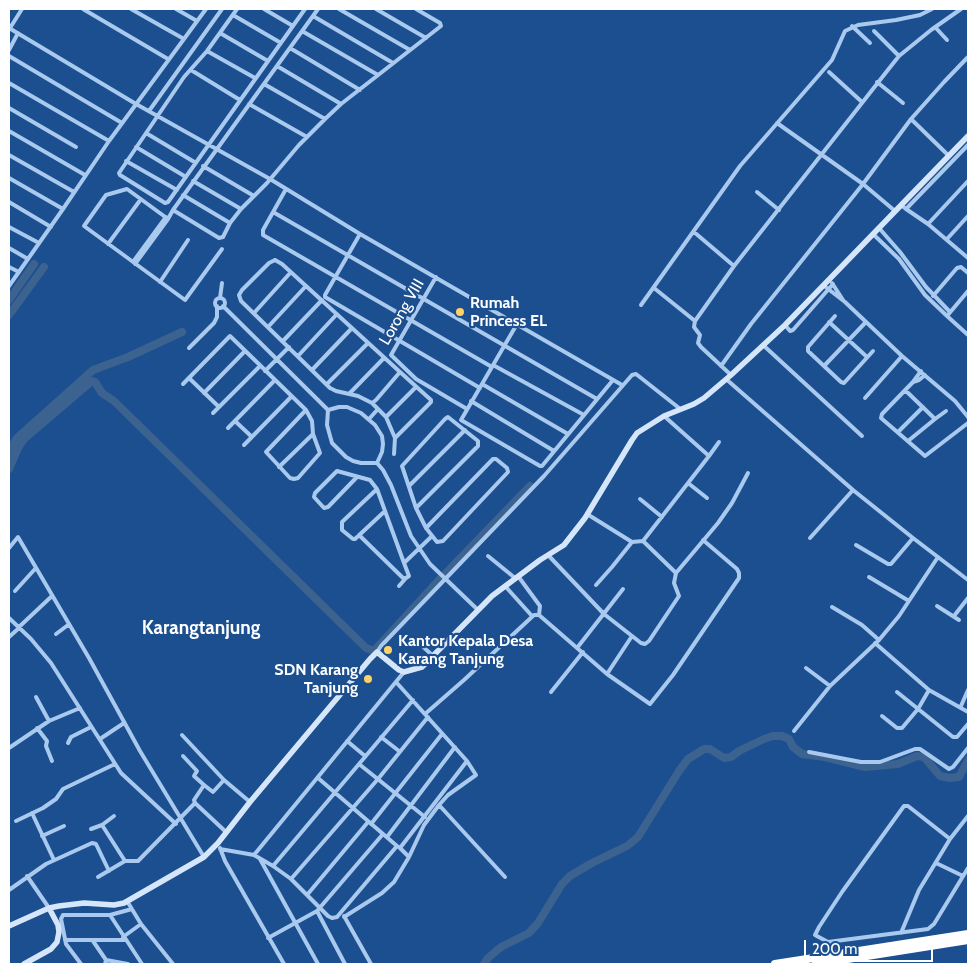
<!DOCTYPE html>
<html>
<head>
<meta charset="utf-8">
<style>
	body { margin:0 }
	#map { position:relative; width:977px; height:973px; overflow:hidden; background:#1b4f8f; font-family:Cabin,sans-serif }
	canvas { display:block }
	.frame { position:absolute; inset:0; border:10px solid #fff; pointer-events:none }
	.scale { position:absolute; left:804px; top:940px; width:129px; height:22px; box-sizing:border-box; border:2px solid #fff; border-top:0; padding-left:6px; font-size:15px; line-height:18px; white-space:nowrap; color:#fff; -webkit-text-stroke:4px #1b4f8f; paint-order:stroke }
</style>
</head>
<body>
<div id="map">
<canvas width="977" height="973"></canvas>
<div class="frame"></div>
<div class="scale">200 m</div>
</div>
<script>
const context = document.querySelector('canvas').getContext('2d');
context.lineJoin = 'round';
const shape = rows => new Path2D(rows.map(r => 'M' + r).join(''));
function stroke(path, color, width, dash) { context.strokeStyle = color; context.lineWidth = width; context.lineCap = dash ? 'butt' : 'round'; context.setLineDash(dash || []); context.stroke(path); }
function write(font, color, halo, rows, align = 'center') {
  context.font = font + ' Cabin,sans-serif'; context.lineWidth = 4.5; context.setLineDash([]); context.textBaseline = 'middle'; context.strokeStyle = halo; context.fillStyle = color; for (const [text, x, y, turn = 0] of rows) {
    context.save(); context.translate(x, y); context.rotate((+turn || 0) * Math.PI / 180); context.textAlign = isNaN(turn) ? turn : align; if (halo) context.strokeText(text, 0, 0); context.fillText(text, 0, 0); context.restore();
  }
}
stroke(shape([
	[9,300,34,264],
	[9,315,44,267],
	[9,451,17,438,93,370,128,357,182,332],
	[9,469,18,448,24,439,92,381,95,382,102,393,114,401,366,648,374,651,440,579],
	[446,573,530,486],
	[484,964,488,958,501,947,529,933,538,923,562,884,570,876,592,863,627,846,638,837,679,771,688,759,704,749,710,749,724,758,731,757,739,751,764,739,773,736,782,736,789,739,793,747,802,754,825,757,865,767,898,764,917,756,924,757,940,776,950,778,959,777,968,760]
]), '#3c6290', 8);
stroke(shape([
	[83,9,168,59],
	[131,9,184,39],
	[176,9,197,21],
	[237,9,207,51,184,77,119,173,120,175,165,203,168,202,305,9],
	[264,9,293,26],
	[318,9,173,210,219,238,223,237,230,223,241,209,267,183,299,145,325,119,341,104,441,26,440,23,416,9],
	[339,9,410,50],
	[376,9,426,38],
	[233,15,281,43],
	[313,16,393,63],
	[852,26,870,43],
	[935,27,947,40],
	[9,28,136,104,270,179,360,234,622,385],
	[10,28,22,9],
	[302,31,378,75],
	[874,31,899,56],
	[220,33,268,61],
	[290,48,360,90],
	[9,50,18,33],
	[207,51,255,78],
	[9,56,122,123],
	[277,66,341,104],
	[191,70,240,100],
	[829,72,862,102],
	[877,82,903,103],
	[9,83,109,141],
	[264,84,325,119],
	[249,104,307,137],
	[9,108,76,147],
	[149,111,222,9],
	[911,119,949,156],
	[777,123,863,184,895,211],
	[9,131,85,175],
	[146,133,196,163],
	[136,147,186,177],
	[9,155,74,192],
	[126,161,177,190],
	[203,166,254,196],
	[9,178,63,209],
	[193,181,241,209],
	[286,189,263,230,263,235,492,367],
	[757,192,779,210],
	[183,195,230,223],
	[9,202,51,227],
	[901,205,906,209,968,145],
	[906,209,928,224,968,258],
	[273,212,597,399],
	[168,219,127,189,106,195,84,226,185,300,222,249],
	[928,224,968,181],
	[9,227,39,243],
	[879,228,900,252,926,287,950,312],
	[694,232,734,266],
	[360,234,325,295,325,297,480,388],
	[873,234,899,259,925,295,947,316],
	[947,239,968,216],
	[108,244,141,199],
	[9,248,28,259],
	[275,260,282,264,400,372,376,400,372,403,358,396,336,391,330,388,241,301,239,295,242,290,269,263,275,260],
	[133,262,166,217],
	[135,264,168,219,173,210],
	[9,267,19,272],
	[436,277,391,355,416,379,467,409],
	[160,282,188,240],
	[832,283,843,300],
	[823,285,845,302,902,356,955,401,968,417],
	[9,286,63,209,109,141,206,9],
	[654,288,695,321],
	[968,291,947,316,968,335],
	[933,296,957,268,961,267,968,273],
	[220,298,222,283],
	'215 303a5 5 0 1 1 10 0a5 5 0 1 1-10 0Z',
	[641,305,740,166,832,60,845,31,858,25,896,20,920,15,932,9],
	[223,306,328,410],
	[254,313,291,272],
	[835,316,808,347,808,351,841,382,844,383,873,351],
	[829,322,867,357],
	[517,324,461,420,540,466,542,466,613,380],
	[785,325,790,331,793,330,833,284],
	[268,327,306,286],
	[283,341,322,300],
	[763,345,862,436],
	[189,348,214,323,217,317,217,306],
	[298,356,337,314],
	[493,365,584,415],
	[721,366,751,324,863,184,911,119,944,82,968,57],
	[824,366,865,323],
	[312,370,352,328],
	[265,371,289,347],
	[921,371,913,382,882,414,881,418,925,456,968,423],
	[731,375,701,347,698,343,700,335,694,327,695,321,734,266,891,66,899,56,931,30,961,9],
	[189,378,219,407],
	[726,379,853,490,913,538,968,580],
	[913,382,919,380,925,375],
	[183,384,230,336,306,410,312,421,313,434,320,453,298,478,294,479,290,478,266,452,306,410],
	[327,384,368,343],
	[482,384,568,434],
	[905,390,935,419,908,441],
	[204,393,245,351],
	[349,394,384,358],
	[865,398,902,356],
	[471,401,554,451],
	[372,403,386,417,395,438,394,454],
	[328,410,327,425,332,443,346,457,353,461,361,463,377,463,383,470,391,485,411,536,430,564,478,610],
	[328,410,339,407,347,407,361,413,375,425,382,436,383,444,382,452,377,463],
	[213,413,260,366],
	[386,417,416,387],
	[369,419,378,409],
	[935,419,946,411],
	[235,421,252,437],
	[228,428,275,380],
	[898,432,923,407],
	[395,438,431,402,431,400,400,372],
	[244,445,291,397],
	[709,456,719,442],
	[493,459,496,459,507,468,508,472,443,541,437,542,426,528,493,459],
	[279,467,313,434],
	[357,477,328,507,324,508,314,497,315,493,337,471,370,480,377,489,404,563,431,537],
	[688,483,707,498],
	[410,485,465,430],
	[377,489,342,522,342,530,353,539,355,539,385,511],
	[640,499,662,517],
	[416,508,478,446,478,441,448,417,445,419,402,466,416,508,426,528],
	[587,514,632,542,643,541,676,573],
	[359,535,403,578,406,578,409,576,404,563],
	[810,538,853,490],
	[643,541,709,456,664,416],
	[856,545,888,564,891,564,913,538],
	[9,548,18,537,89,658,140,751,204,857],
	[548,555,604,614,641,643,645,644,649,641,679,596,674,583,676,573,718,523,732,503,748,473],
	[488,556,515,578],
	[518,576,540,606,539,615],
	[869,577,909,601],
	[596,585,612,567,632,542],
	[399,586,406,578],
	[505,586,532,616],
	[15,591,35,569],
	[937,606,959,620],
	[832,607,862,625,879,640],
	[954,616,968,598],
	[9,618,31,639,51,663,121,773,176,824],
	[19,627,52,596],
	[56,634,68,625],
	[9,637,19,628],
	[417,641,433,656],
	[875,643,929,690,918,709,902,728,897,728,882,716],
	[577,648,623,589],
	[377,652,381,646,544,476,632,375,636,374,679,408],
	[806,668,830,686],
	[607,674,650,704,673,675,739,578,739,573,737,569,703,540],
	[396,682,467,761,400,848],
	[929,690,968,712],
	[551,692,583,652],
	[897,692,953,737,957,737,968,724],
	[36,697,49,721],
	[961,706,968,690],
	[425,714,464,680,534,615,539,615,607,674,632,636],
	[37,728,47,741,46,746,52,761],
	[794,731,830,686,879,640,899,616,938,557],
	[182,735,224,780,250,802],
	[381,737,399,751],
	[100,739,124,723],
	[347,741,365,756],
	[68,743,71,737,91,727],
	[9,748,49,721,80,708],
	[809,752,861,762,880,762,915,749,920,749,949,769,953,767,968,748],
	[183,756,197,771,194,776,204,785],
	[359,764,425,817],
	[195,803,226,832],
	[439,805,505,877],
	[32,813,54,860],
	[16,821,43,808,56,799,63,789,115,764],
	[371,824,442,734],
	[102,825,125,861],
	[91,829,102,825,114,816],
	[42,836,64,826],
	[387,837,455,747],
	[950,839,908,806,904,806,842,892,819,927,815,935,828,942,928,929,934,924,968,868],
	[399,847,409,857,424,825,439,805,448,795,476,775,467,761],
	[220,848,225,861,284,964],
	[220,849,254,855,273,866,291,879,328,916,332,918,337,917,397,846,318,778],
	[254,855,404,672],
	[260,859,318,964],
	[936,863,963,876],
	[273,866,413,700],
	[27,876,49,908],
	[98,877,125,861,138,861,195,803,194,800,204,785,213,792,224,780],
	[291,879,378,779,428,717],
	[9,890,46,864,92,843,96,844,109,871],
	[307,895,368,822],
	[127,901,141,924,173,964],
	[317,911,345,964],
	[110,915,142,964],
	[344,916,371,964],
	[344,917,382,893,394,882,409,857],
	[901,933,919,890,950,839,968,816],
	[123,937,141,924],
	[268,938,317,911,383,834],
	[65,940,125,940],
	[93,941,106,960,105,964],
	[106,960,128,964],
	[81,964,66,944,61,919,63,915,110,915,132,909]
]), '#a9c9ee', 4);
stroke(shape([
	[9,926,49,908,59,906,84,903,114,905,124,903,204,857,218,843,250,802,370,659,377,652,399,670,404,672,422,667,492,596,540,560,564,545,585,518,632,440,637,433,664,416,694,404,704,398,731,375,785,325,968,136],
	[24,964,51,949,57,942,59,932,58,925,49,908]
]), '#d6e6fa', 5.5);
stroke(shape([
	[775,964,968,934],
	[816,964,968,940]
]), '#fff', 8);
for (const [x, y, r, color] of [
	[460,312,5,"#ffd166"],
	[388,650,5,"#ffd166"],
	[368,679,5,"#ffd166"]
]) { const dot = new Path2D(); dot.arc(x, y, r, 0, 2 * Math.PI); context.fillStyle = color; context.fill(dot); stroke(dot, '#1b4f8f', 2); }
write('bold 16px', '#fff', '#1b4f8f', [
	["Rumah",470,303],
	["Princess EL",470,321],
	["Kantor Kepala Desa",398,641],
	["Karang Tanjung",398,659],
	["SDN Karang",358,670,"right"],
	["Tanjung",358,688,"right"]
], 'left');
write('16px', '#fff', '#1b4f8f', [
	["Lorong VIII",402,312,-60]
]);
write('bold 19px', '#fff', '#1b4f8f', [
	["Karangtanjung",201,628]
]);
</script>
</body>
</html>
